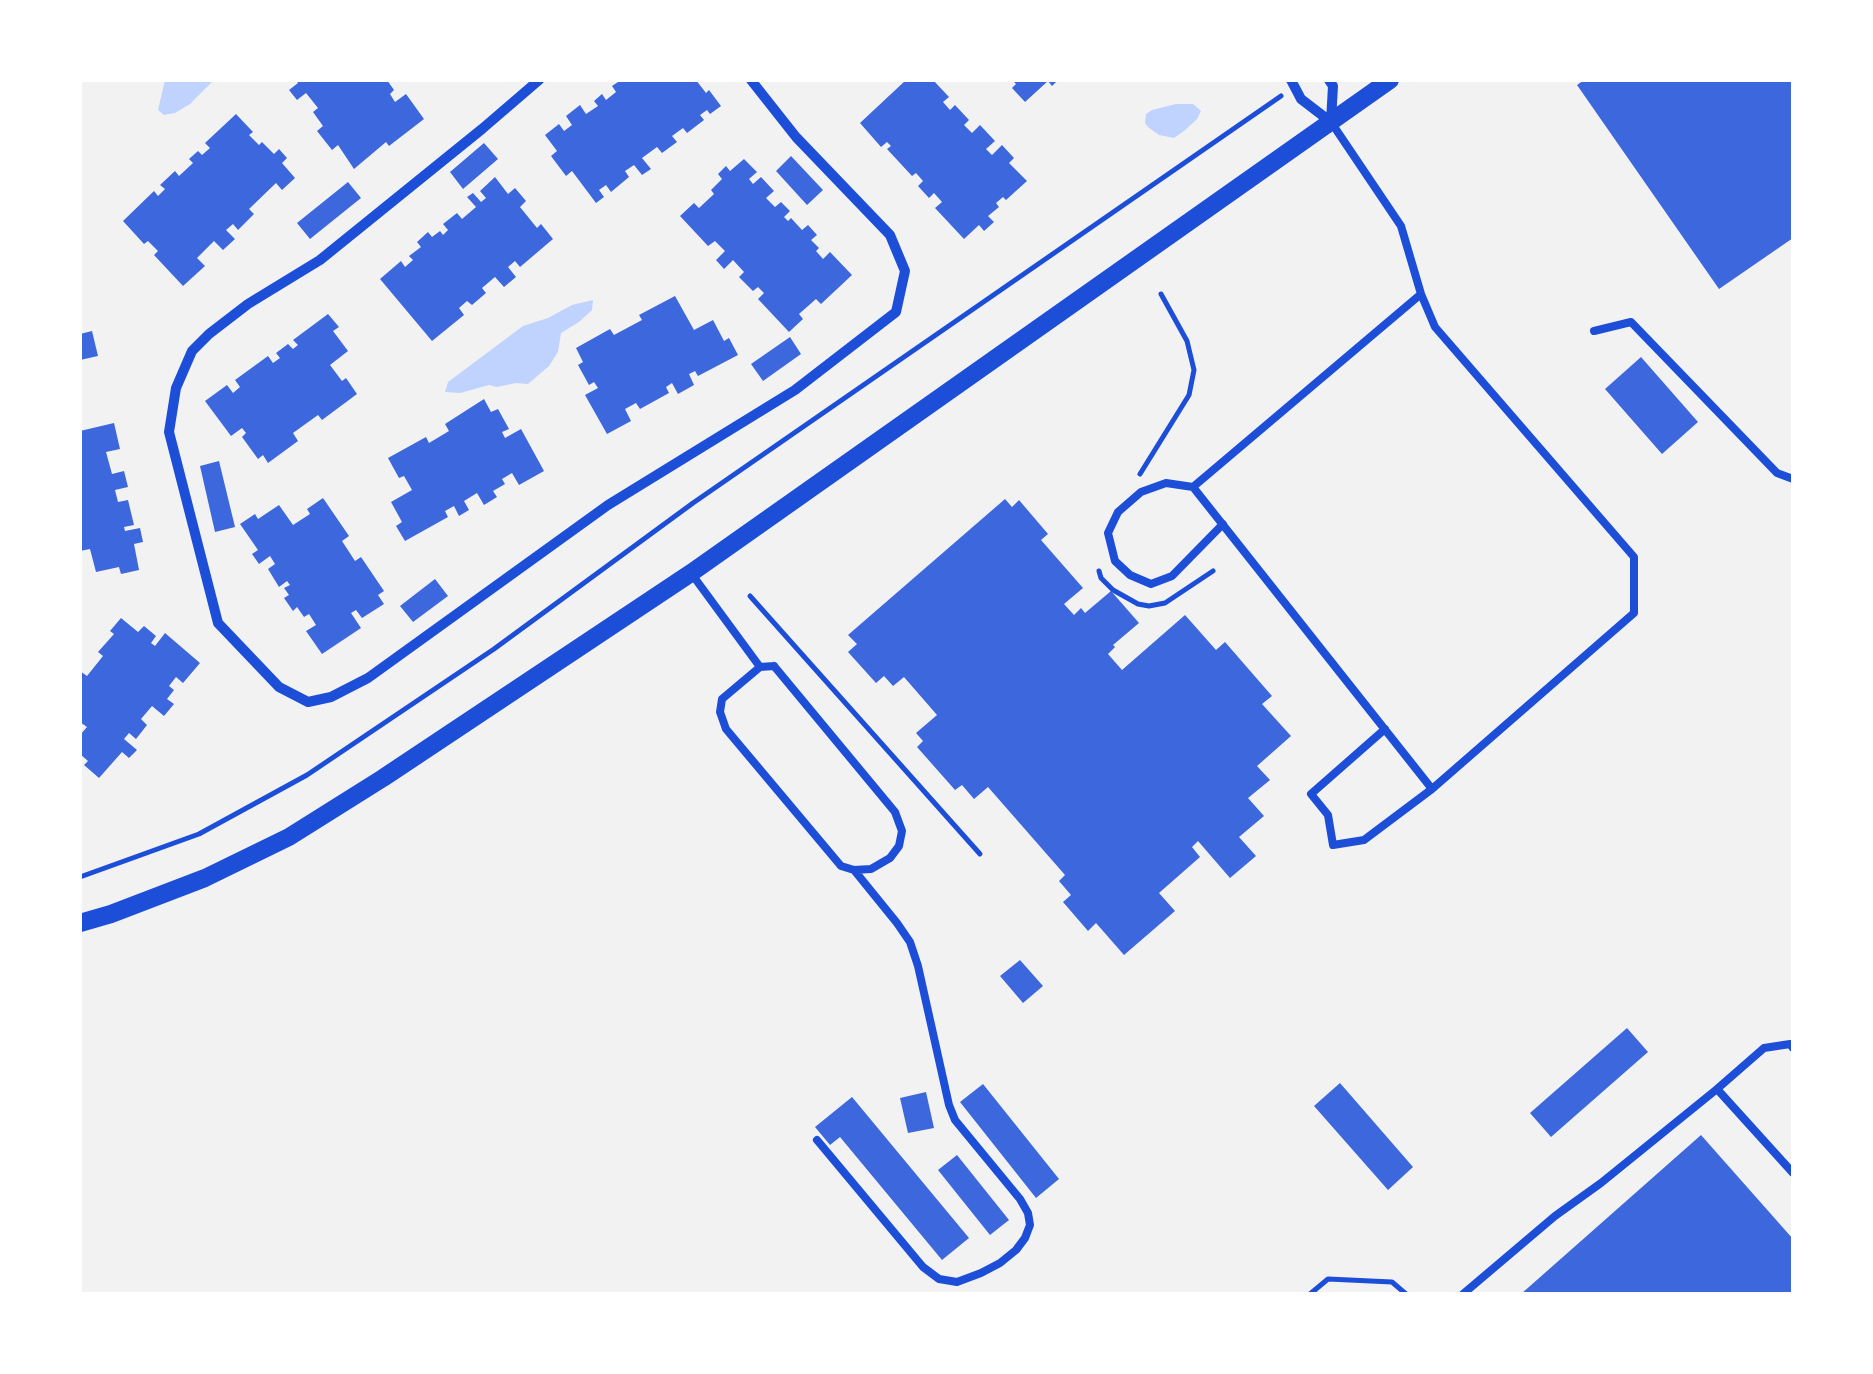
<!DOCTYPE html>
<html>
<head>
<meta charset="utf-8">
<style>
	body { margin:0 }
	#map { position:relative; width:1873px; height:1374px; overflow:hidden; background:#f2f2f2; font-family:Inter,sans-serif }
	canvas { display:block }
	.frame { position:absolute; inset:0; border:82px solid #fff; pointer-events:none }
</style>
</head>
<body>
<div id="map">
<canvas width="1873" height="1374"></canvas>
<div class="frame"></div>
</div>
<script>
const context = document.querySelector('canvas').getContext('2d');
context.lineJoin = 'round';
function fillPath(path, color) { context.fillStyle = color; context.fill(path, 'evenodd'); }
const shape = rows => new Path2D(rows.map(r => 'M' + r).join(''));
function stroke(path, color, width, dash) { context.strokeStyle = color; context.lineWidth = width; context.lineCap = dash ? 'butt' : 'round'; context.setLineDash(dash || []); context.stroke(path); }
fillPath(shape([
	[165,80,214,80,190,104,175,113,164,115,158,110],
	[1176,104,1193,104,1201,111,1197,119,1184,131,1174,138,1159,135,1148,127,1145,123,1146,114,1152,110],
	[593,300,592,310,579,322,561,333,558,352,549,366,528,384,516,383,497,387,489,385,460,393,445,392,448,382,523,326,548,318,572,305]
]), '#bfd3fe');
fillPath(shape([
	[296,80,387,80,394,90,390,94,395,102,406,94,424,119,389,146,386,142,354,169,338,145,332,150,317,131,323,126,313,112,318,108,306,93,297,100,289,90,298,83],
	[616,80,696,80,706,93,709,90,721,106,710,114,707,110,700,115,704,120,687,133,683,128,672,136,677,142,662,153,657,147,642,158,651,169,642,175,634,165,625,171,629,177,611,192,606,185,599,190,604,197,596,203,572,171,566,176,551,156,557,151,545,135,559,124,564,131,572,125,566,116,580,105,586,114,598,106,594,101,602,94,606,100,616,92,612,86,618,82],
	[906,80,933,80,949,97,943,102,950,110,955,105,969,120,964,125,972,133,980,125,995,141,986,149,992,155,1002,145,1014,158,1009,163,1027,181,1006,200,1003,197,996,203,999,207,988,216,994,222,984,231,979,225,964,239,935,208,942,202,934,193,929,198,918,186,923,181,916,173,912,176,887,149,891,146,887,142,881,147,860,123],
	[1012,80,1058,80,1052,86,1048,81,1025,102,1012,88,1016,84],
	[1584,80,1793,80,1793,238,1719,289,1577,85],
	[236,114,253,132,249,135,259,145,262,142,274,154,279,149,287,158,282,163,295,178,282,190,276,183,249,209,254,214,238,230,233,224,226,230,235,239,223,250,214,241,197,258,205,266,183,286,154,255,158,251,148,241,144,244,123,221,154,191,158,196,165,189,160,185,175,171,179,176,193,163,189,159,198,151,202,155,210,148,205,143],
	[484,143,498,159,463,189,450,172],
	[791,156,823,190,807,205,776,171],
	[744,159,757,172,749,179,753,184,761,177,774,191,766,198,775,207,781,202,790,211,784,217,788,221,791,218,802,230,808,225,817,235,811,240,819,248,816,251,823,259,830,252,852,275,821,304,816,299,799,314,803,319,789,332,758,299,764,293,758,287,753,291,739,277,744,272,733,260,724,269,716,260,725,251,715,241,708,246,680,216,694,203,699,208,714,194,711,190,722,179,718,174,726,166,730,171],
	[495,177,508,194,515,188,526,201,520,207,537,228,541,224,553,239,520,267,515,261,508,267,516,277,504,287,495,277,482,288,486,293,472,305,467,301,459,308,464,315,432,341,380,279,401,261,405,267,413,260,409,256,421,247,417,242,428,232,432,237,440,231,443,235,448,230,443,224,457,213,462,219,476,207,467,197,473,193,481,202,486,198,480,191],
	[348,182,361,198,310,239,297,223],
	[675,296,694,330,713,320,724,341,729,338,738,355,698,376,695,371,689,374,694,385,678,394,672,383,666,387,669,393,640,409,636,403,625,409,631,421,607,434,585,395,598,388,594,382,589,385,578,365,583,362,576,348,610,329,614,335,642,320,639,315],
	[328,314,339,327,333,331,348,351,330,365,342,381,346,378,357,394,322,420,318,415,293,433,298,441,268,463,263,455,258,459,242,437,246,433,242,428,231,436,205,401,227,385,233,393,240,387,235,380,268,356,273,363,280,358,276,353,288,344,293,349,298,345,293,340],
	[92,331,98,356,80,360,80,334],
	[790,337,801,354,763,381,751,364],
	[1641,357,1698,422,1662,454,1605,389],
	[484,399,491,412,498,409,509,429,502,432,505,438,521,429,544,471,519,485,512,473,502,479,505,484,493,491,497,497,484,505,477,493,464,501,469,510,459,516,454,506,445,511,448,517,405,541,396,526,402,522,391,502,412,490,404,476,399,478,388,458,426,437,429,443,449,431,445,424],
	[114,423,120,449,106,452,112,474,124,471,128,487,115,490,118,502,128,500,134,525,124,527,125,531,140,528,143,542,134,544,139,570,121,574,119,567,96,572,90,549,80,551,80,431],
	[219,461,235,527,215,532,200,466],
	[323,498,349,536,342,541,355,561,361,557,384,591,378,595,384,604,362,618,356,610,351,613,361,628,322,654,306,631,316,625,309,614,304,617,297,607,293,611,284,598,289,595,284,588,290,585,287,581,279,587,268,569,275,564,270,556,259,564,252,554,258,550,240,524,255,514,258,519,279,505,293,525,310,514,307,509],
	[1005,499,1012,507,1019,500,1048,534,1041,540,1083,588,1064,604,1074,615,1081,608,1085,613,1111,591,1139,623,1113,645,1115,647,1108,654,1122,670,1185,615,1216,650,1225,642,1272,696,1262,704,1291,736,1257,766,1270,780,1248,798,1264,816,1239,837,1256,856,1230,878,1198,841,1192,847,1200,857,1159,893,1175,911,1124,955,1096,923,1088,931,1063,902,1071,895,1059,881,1065,875,988,787,974,799,962,785,955,790,917,747,923,741,916,733,937,715,904,677,893,686,884,676,876,683,848,652,857,644,848,635],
	[435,579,448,596,413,622,400,606],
	[121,618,138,632,144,626,156,636,151,643,155,646,165,633,200,663,183,683,176,677,169,686,174,690,167,699,174,704,164,716,152,706,141,719,147,725,136,739,129,733,124,739,137,750,129,758,122,752,99,778,84,765,88,761,80,754,80,735,87,727,80,722,80,671,87,676,103,656,98,652,114,634,110,631],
	[1020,960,1043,986,1023,1003,1000,976],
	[1627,1028,1648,1052,1551,1137,1530,1113],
	[1340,1083,1413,1167,1388,1190,1314,1106],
	[983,1084,1059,1179,1036,1198,960,1102],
	[926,1092,934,1128,908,1133,900,1098],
	[852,1097,969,1238,942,1260,840,1137,830,1145,815,1127],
	[1701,1135,1793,1239,1793,1294,1521,1294],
	[957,1155,1009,1220,990,1235,938,1170]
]), '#3d67dc');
stroke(shape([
	[1140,474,1189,395,1194,370,1187,341,1161,294],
	[1099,571,1101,578,1113,590,1138,604,1149,606,1165,603,1213,571],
	[750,596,980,854],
	[80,877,199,834,307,775,494,649,693,503,1281,96],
	[1310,1294,1328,1279,1392,1282,1406,1294]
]), '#1d4ed8', 5);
stroke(shape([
	[1331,122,1401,226,1421,294,1193,487,1432,789],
	[1594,331,1631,322,1777,473,1793,479],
	[1193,487,1166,483,1141,492,1118,512,1108,533,1115,561,1130,575,1151,584,1172,576,1223,524],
	[691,573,760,667],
	[774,666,895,812,902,831,899,846,890,858,871,869,854,870,841,866,726,729,720,712,722,699,760,667,774,666],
	[1385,729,1311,794,1328,815,1333,845,1364,840,1432,789,1634,613,1634,557,1435,327,1421,294],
	[1793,1048,1790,1044,1764,1048,1717,1089,1793,1173],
	[817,1140,923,1267,939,1279,957,1282,981,1273,1000,1263,1016,1250,1025,1238,1030,1225,1028,1213,1020,1199,955,1120,949,1105,918,966,910,942,897,923,854,870],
	[1463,1294,1555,1216,1601,1183,1717,1089]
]), '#1d4ed8', 8);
stroke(shape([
	[539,80,482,129,320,260,248,304,209,334,192,351,176,388,169,432,218,623,279,687,308,702,331,697,368,678,608,505,795,390,896,312,905,271,890,235,796,137,751,80],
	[1291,80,1301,99,1331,122],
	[1329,80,1333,86,1331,121]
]), '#1d4ed8', 10);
stroke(shape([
	[80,923,111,914,205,878,289,837,383,778,691,573,1390,80]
]), '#1d4ed8', 18);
</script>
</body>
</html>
